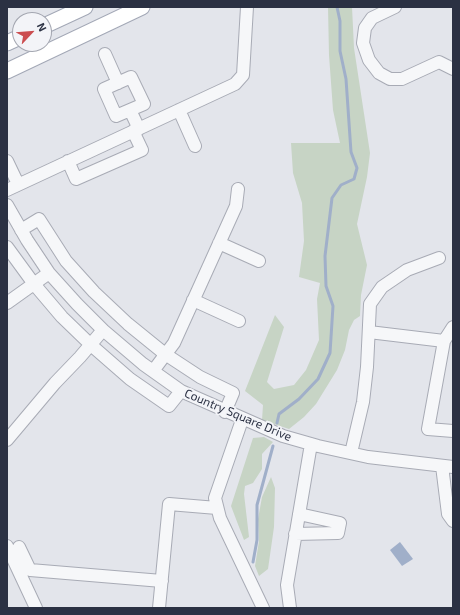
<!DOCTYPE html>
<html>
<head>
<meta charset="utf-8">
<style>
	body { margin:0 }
	#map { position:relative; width:460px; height:615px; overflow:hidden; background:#e3e5eb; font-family:"Exo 2",sans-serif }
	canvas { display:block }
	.frame { position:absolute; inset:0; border:8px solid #2b3143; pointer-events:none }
	.north { position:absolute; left:12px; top:12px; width:40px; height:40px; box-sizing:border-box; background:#f3f4f8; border:1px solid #a3a6b0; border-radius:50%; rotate:64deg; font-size:11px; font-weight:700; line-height:16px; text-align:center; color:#2b3143 }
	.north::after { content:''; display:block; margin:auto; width:14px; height:18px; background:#cb4d50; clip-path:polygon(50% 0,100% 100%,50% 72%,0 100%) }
</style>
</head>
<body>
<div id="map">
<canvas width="460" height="615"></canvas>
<div class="frame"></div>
<div class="north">N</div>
</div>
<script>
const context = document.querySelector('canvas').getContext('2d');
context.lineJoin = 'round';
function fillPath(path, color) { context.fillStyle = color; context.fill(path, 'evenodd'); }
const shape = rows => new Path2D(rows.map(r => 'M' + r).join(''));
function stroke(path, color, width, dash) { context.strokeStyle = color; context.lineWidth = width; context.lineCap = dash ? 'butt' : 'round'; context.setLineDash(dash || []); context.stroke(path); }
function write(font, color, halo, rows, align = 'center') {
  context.font = font + ' "Exo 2",sans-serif'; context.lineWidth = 4; context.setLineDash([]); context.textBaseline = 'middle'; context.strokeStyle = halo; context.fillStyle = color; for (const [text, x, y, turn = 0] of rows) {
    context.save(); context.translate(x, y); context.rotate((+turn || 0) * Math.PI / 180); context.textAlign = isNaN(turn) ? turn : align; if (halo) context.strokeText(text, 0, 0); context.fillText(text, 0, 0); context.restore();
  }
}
fillPath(shape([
	[328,7,352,7,354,48,370,153,367,177,357,224,367,265,361,295,360,316,354,320,349,330,345,350,337,370,316,404,304,417,289,429,262,420,263,405,245,391,275,315,284,327,267,382,274,389,294,385,306,370,319,340,317,299,320,283,299,277,304,241,302,203,293,173,291,143,340,143,333,110,329,55],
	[264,437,273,442,262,454,262,469,253,483,245,486,244,494,249,537,244,540,231,506,253,438],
	[271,477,275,488,274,527,268,569,259,576,255,566,259,541,258,519,262,497]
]), '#c7d4c5');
fillPath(shape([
	[400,542,413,559,402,566,390,550]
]), '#a0afc9');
stroke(shape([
	[277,423,279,414,299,399,318,379,330,353,333,306,326,286,325,256,332,198,341,185,354,179,357,168,351,152,346,79,340,51,340,21,337,7],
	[253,562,257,540,257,505,273,446]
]), '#a0afc9', 3);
const minor = shape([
	[395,7,372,18,365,28,363,43,369,60,379,73,390,79,402,79,439,62,453,69],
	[105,54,118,83],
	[130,110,144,104,131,77,104,89,116,116,130,110,139,129],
	[179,110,195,146],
	[7,161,18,184],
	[68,161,76,179,142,150,133,131],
	[7,190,235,84,243,75,247,7],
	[7,205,27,240,49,273,77,304,103,330,143,364,181,391,283,436,318,446,368,457,453,467],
	[21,230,39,219,66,261,94,292,128,324,165,354,200,377,233,393,225,412],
	[219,243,259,261],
	[7,247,34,284,62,317,91,345,130,379,169,406,181,391],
	[193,300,239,321],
	[7,303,49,273],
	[453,327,444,341,428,429,453,431],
	[369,332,444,341],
	[153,371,174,343,236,206,238,189],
	[242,420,215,498,220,518,263,608],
	[7,440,55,383,80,357,103,330],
	[351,453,363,402,367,367,370,304,382,287,407,270,439,258],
	[442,466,448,514,453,521],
	[295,534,338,533,340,523,299,514],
	[7,546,36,608],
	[19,547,30,570,162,581],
	[159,608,169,504,217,508],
	[290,608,287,585,311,444]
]);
const major = shape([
	[44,26,85,7],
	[7,43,20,37],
	[7,71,142,7]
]);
stroke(minor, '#a8abb5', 14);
stroke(major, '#a3a8b6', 17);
stroke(minor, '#f6f7f9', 12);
stroke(major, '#fff', 15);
write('12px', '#2b3143', '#f3f4f8', [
	["Country Square Drive",238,415,23]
]);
</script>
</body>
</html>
